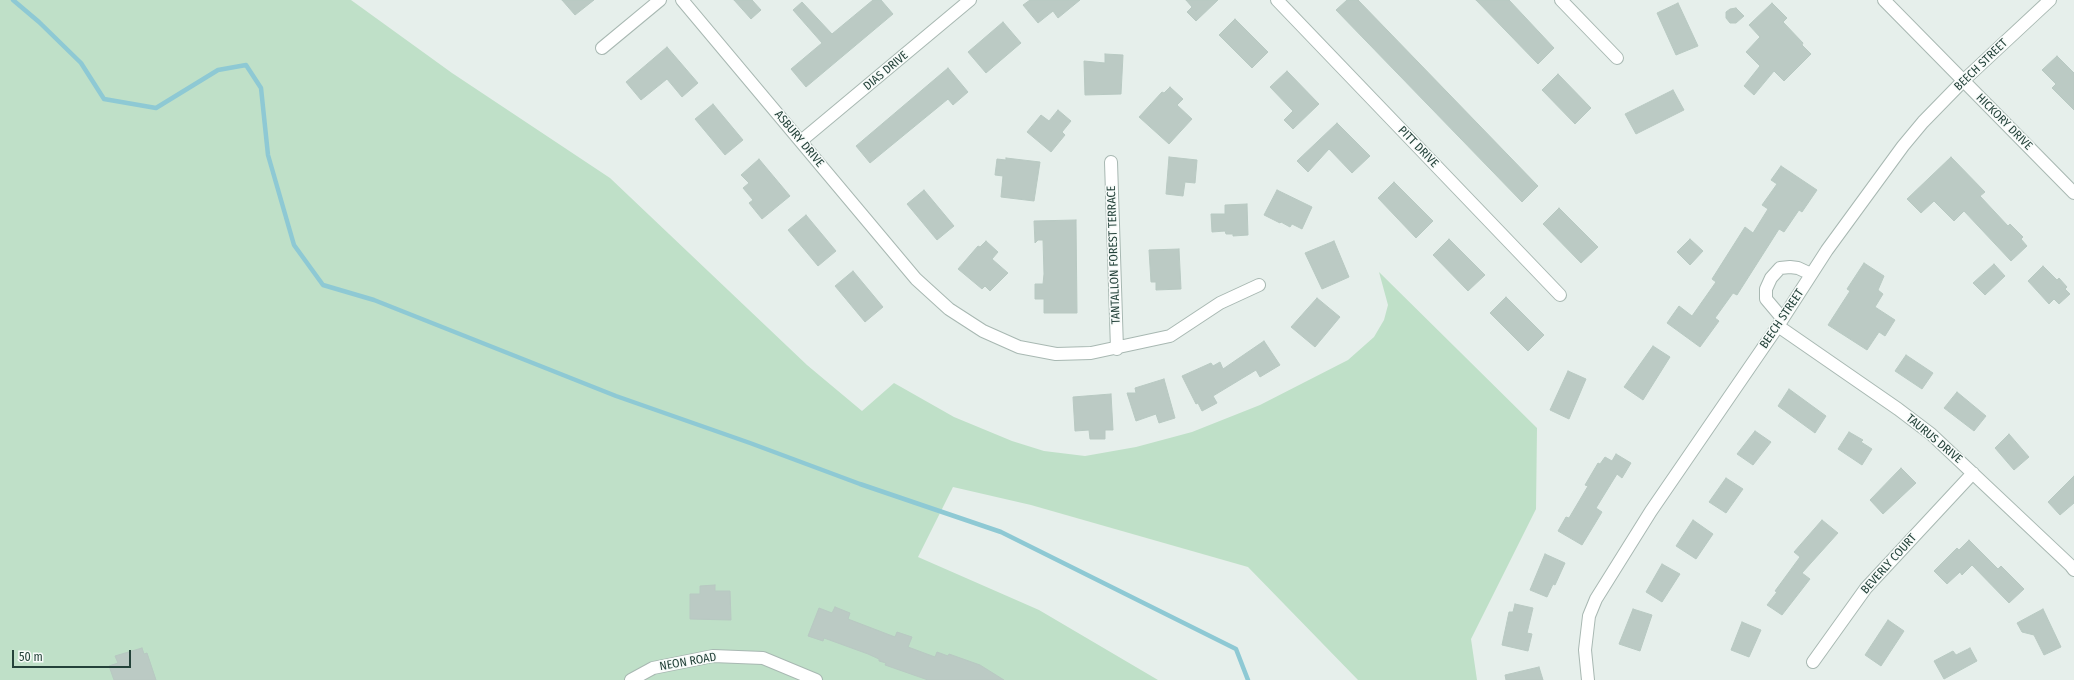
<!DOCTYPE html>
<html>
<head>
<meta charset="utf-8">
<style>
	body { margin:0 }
	#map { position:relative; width:2074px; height:680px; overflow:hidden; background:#e6efeb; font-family:"Fira Sans Condensed",sans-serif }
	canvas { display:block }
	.scale { position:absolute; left:12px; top:650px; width:119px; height:18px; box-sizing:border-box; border:2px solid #24423a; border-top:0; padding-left:5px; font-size:12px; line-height:14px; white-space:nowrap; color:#24423a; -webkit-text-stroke:3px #f7fbf9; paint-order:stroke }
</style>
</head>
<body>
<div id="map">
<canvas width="2074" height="680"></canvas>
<div class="scale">50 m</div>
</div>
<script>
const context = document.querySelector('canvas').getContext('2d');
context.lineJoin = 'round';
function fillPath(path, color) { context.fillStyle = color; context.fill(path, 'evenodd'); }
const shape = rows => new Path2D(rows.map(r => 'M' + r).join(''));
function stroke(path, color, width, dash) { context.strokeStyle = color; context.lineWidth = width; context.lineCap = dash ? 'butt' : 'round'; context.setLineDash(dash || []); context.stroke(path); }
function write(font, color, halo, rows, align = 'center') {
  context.font = font + ' "Fira Sans Condensed",sans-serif'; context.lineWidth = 3; context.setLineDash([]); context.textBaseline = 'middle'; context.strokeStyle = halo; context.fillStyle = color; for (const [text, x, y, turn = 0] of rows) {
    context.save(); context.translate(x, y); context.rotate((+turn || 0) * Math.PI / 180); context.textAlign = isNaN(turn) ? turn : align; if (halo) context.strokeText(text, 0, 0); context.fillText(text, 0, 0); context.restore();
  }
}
fillPath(shape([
	[0,0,351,0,452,73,610,178,807,365,862,411,894,383,954,417,1012,441,1044,451,1085,456,1136,447,1192,432,1260,405,1348,360,1374,337,1384,320,1388,305,1379,272,1537,428,1536,509,1471,639,1477,680,1358,680,1248,567,1031,505,953,487,918,557,1039,610,1158,680,0,680]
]), '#bfe0c8');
stroke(shape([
	[13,0,39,22,81,63,104,99,156,108,218,70,246,65,261,88,268,155,294,245,323,285,374,300,616,396,750,443,860,484,1001,532,1236,649,1248,680]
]), '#8ec9d4', 4.5);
const building = shape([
	[562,0,594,0,575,15,562,0],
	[734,0,752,0,761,10,751,19,734,0],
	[873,0,881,0,893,14,806,87,791,69,822,43,793,10,802,2,832,34,873,0],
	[1030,0,1080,0,1058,18,1053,11,1038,23,1023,5,1030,0],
	[1186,0,1218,0,1196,21,1187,12,1192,7,1186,0],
	[1347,0,1358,0,1538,186,1522,202,1336,10,1347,0],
	[1476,0,1509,0,1554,48,1538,64,1476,0],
	[1678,3,1698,46,1676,55,1657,13,1678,3],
	[1772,3,1787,18,1783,22,1803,43,1802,45,1811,54,1784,81,1774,71,1754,95,1744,86,1760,66,1746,52,1760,37,1749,25,1772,3],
	[1736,8,1744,16,1736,23,1730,23,1726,18,1726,12,1730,9,1736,8],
	[1235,19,1268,52,1252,68,1219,35,1235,19],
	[1003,22,1021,43,986,73,968,52,1003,22],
	[667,47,698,83,682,97,667,79,641,100,626,82,667,47],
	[1105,54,1123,55,1121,94,1085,95,1084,61,1105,63,1105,54],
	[2057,56,2074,73,2074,110,2052,88,2056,84,2042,70,2057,56],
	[948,68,968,92,953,105,948,99,870,163,856,146,948,68],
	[1287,71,1319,104,1293,129,1284,120,1293,111,1270,87,1287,71],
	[1558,74,1591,108,1575,124,1542,90,1558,74],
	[1170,87,1183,99,1177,105,1192,119,1169,144,1139,117,1162,92,1164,93,1170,87],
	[1673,90,1684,110,1636,134,1625,114,1673,90],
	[713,104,743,140,725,155,695,119,713,104],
	[1058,110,1071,121,1062,132,1065,135,1051,152,1027,132,1041,115,1049,121,1058,110],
	[1337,123,1370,156,1352,173,1329,149,1308,172,1297,161,1337,123],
	[1169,157,1197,160,1195,183,1185,182,1183,196,1166,194,1169,157],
	[1951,157,1985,192,1980,196,2008,226,2010,224,2023,237,2021,239,2027,246,2011,261,1964,211,1954,221,1934,201,1921,213,1907,199,1951,157],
	[1006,158,1040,162,1034,201,1001,197,1003,176,995,175,997,159,1006,160,1006,158],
	[759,159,790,196,762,219,749,203,753,200,743,188,749,183,741,175,759,159],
	[1781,166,1817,190,1802,212,1799,210,1784,232,1779,229,1737,295,1733,293,1715,318,1719,321,1700,347,1667,323,1679,306,1692,316,1716,282,1712,279,1745,227,1753,233,1768,209,1762,205,1777,184,1771,180,1781,166],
	[1394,182,1433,221,1416,238,1378,198,1394,182],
	[924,190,954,226,937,240,907,204,924,190],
	[1277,190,1312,207,1302,229,1292,224,1290,227,1281,222,1280,223,1264,215,1277,190],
	[1247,204,1248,235,1233,236,1233,234,1226,234,1225,231,1212,232,1211,214,1225,214,1225,205,1247,204],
	[1559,208,1598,247,1581,263,1543,224,1559,208],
	[806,215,836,251,818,266,788,230,806,215],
	[1076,220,1077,313,1044,313,1044,299,1035,299,1035,284,1043,284,1044,274,1043,240,1038,240,1035,243,1034,221,1076,220],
	[1449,239,1485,275,1468,291,1433,255,1449,239],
	[1690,239,1703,251,1690,265,1677,252,1690,239],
	[986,241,998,252,992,259,1008,273,990,291,985,286,982,289,958,269,978,246,980,247,986,241],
	[1334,241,1349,277,1322,289,1305,253,1334,241],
	[1179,249,1181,289,1156,290,1156,282,1151,282,1149,250,1179,249],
	[1864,263,1884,276,1878,290,1883,294,1875,307,1895,320,1885,336,1879,332,1867,350,1828,325,1850,291,1847,289,1864,263],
	[1994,264,2005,276,1985,295,1973,283,1994,264],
	[2043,266,2057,280,2059,278,2067,287,2065,289,2070,294,2059,304,2054,299,2049,304,2028,281,2043,266],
	[853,271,883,307,865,322,835,286,853,271],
	[1506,297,1544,335,1528,351,1490,313,1506,297],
	[1317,298,1340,317,1315,347,1291,327,1317,298],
	[1264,341,1280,365,1260,377,1256,370,1213,396,1217,403,1202,411,1198,403,1196,404,1182,376,1211,363,1213,366,1220,362,1223,369,1264,341],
	[1653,346,1670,357,1643,400,1624,387,1653,346],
	[1906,355,1933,373,1922,389,1895,371,1906,355],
	[1568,371,1586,379,1569,419,1550,410,1568,371],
	[1164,379,1175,418,1159,423,1156,414,1136,421,1127,393,1136,393,1135,388,1164,379],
	[1789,389,1826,416,1815,433,1778,406,1789,389],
	[1957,392,1986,416,1974,431,1944,408,1957,392],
	[1111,394,1113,430,1105,430,1105,439,1090,439,1089,430,1075,431,1073,397,1111,394],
	[1755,431,1771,442,1753,465,1737,454,1755,431],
	[1849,432,1863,440,1861,442,1872,449,1862,465,1838,449,1849,432],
	[2009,434,2029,457,2014,470,1995,448,2009,434],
	[1616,454,1631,463,1622,478,1617,474,1596,508,1602,512,1582,545,1558,531,1566,517,1569,518,1588,486,1585,485,1598,463,1600,464,1605,457,1612,461,1616,454],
	[1901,468,1916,483,1883,514,1870,500,1901,468],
	[2074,476,2074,503,2060,515,2048,502,2074,476],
	[1726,478,1743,489,1726,513,1709,502,1726,478],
	[1693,520,1713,534,1696,559,1676,546,1693,520],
	[1822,520,1838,533,1802,573,1810,579,1782,615,1767,605,1777,592,1775,591,1800,557,1794,552,1822,520],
	[1969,540,1998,569,2001,566,2024,589,2009,603,1972,565,1962,575,1960,572,1947,584,1934,571,1957,548,1959,550,1969,540],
	[1545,554,1565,563,1555,585,1553,584,1547,597,1530,590,1545,554],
	[1662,564,1680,574,1662,602,1646,592,1662,564],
	[715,585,715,591,730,591,731,620,690,619,690,594,700,594,700,586,715,585],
	[1515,604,1533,608,1527,633,1532,634,1528,651,1502,645,1509,612,1513,612,1515,604],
	[835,607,850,613,848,619,895,637,897,632,912,637,908,647,935,657,937,652,948,656,949,654,980,665,1004,680,928,680,885,665,886,663,879,661,879,659,868,654,824,638,823,641,808,636,819,608,832,613,835,607],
	[1633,609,1652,615,1640,651,1619,644,1633,609],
	[2043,609,2061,647,2044,655,2034,635,2022,632,2017,623,2043,609],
	[1888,620,1904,631,1881,666,1865,655,1888,620],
	[1742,622,1761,630,1749,657,1731,650,1742,622],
	[142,648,144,654,147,653,156,680,114,680,109,666,118,663,115,656,142,648],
	[1970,648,1977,661,1944,679,1934,661,1953,651,1956,655,1970,648],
	[1539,667,1543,680,1506,680,1505,675,1539,667]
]);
fillPath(building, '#bbcac4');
stroke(building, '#b8c9c2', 1);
const minor = shape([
	[682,0,916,279,949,309,983,331,1019,347,1056,354,1091,353,1170,336,1220,303,1259,285],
	[1277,0,1560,295],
	[1561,0,1617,58],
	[1884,0,2074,193],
	[602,48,660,0],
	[801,141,970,0],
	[1111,162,1117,349],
	[1782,318,1766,299,1766,289,1771,278,1780,268,1790,267,1798,268,1811,274],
	[1778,326,1898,409,1931,434,2071,566,2074,570],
	[1813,662,1866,588,1973,473],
	[631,680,653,668,713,656,763,658,816,680],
	[1588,680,1585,650,1589,616,1596,599,1651,511,1778,326,1827,250,1903,146,1923,122,1963,81,2050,0]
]);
stroke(minor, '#a8b8b2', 14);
stroke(minor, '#fff', 12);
write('12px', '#24423a', '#f7fbf9', [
	["BEECH STREET",1981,65,-44],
	["DIAS DRIVE",886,71,-40],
	["HICKORY DRIVE",2004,122,45],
	["ASBURY DRIVE",799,139,50],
	["PITT DRIVE",1418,147,46],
	["TANTALLON FOREST TERRACE",1114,255,-92],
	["BEECH STREET",1782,319,-56],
	["TAURUS DRIVE",1934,439,40],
	["BEVERLY COURT",1889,564,-48],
	["NEON ROAD",688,662,-10]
]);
</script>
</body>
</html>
